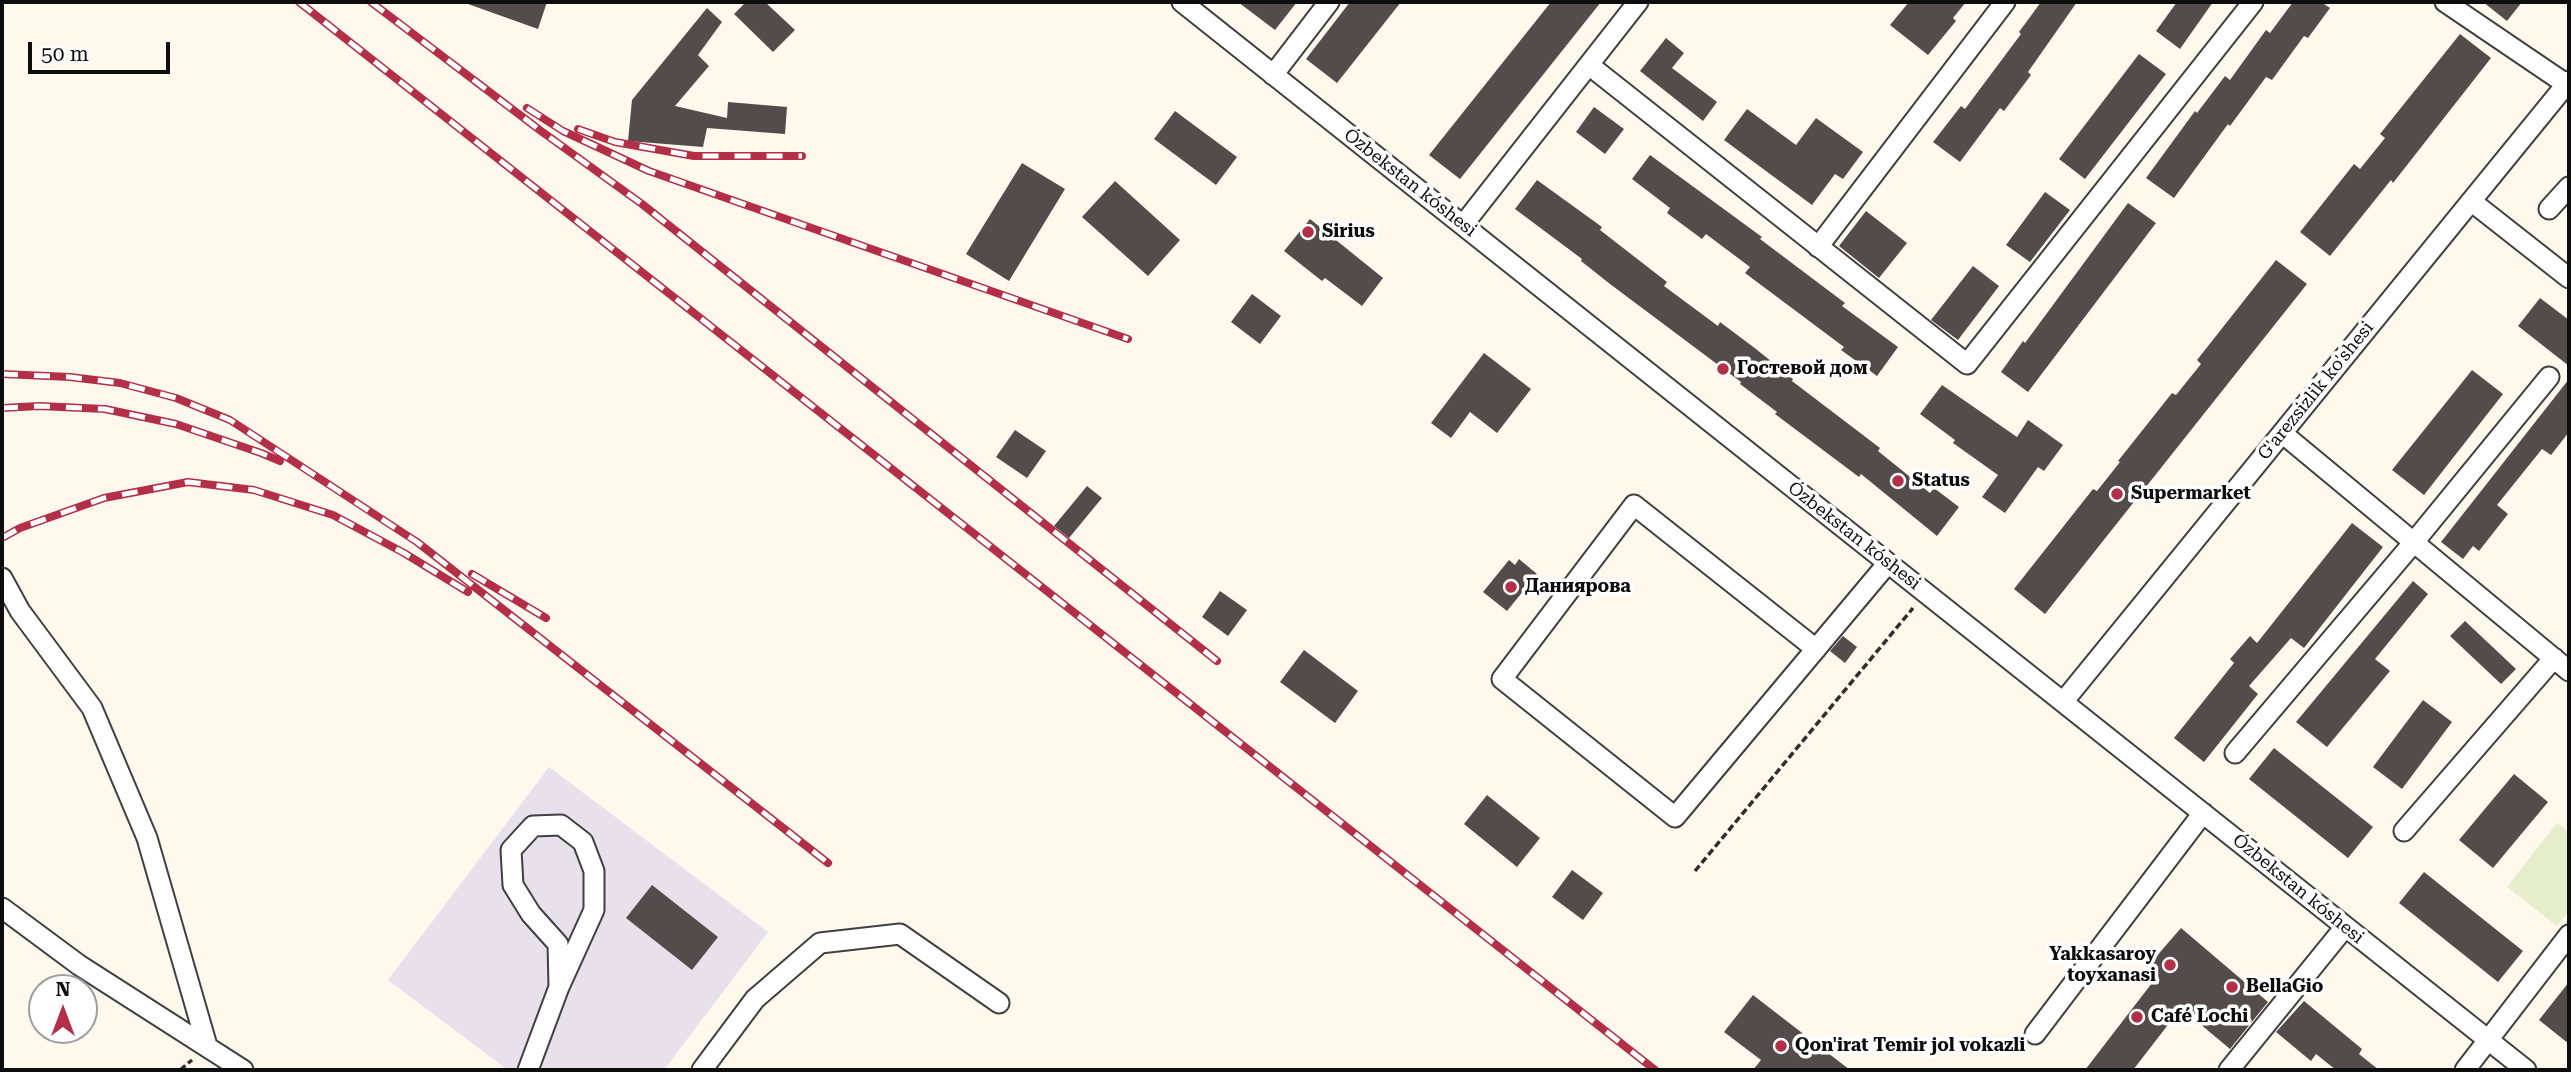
<!DOCTYPE html>
<html>
<head>
<meta charset="utf-8">
<style>
	body { margin:0 }
	#map { position:relative; width:2571px; height:1072px; overflow:hidden; background:#fef8ed; font-family:"Roboto Serif",serif }
	canvas { display:block }
	.frame { position:absolute; inset:0; border:4px solid #0d0d0d; pointer-events:none }
	.north { position:absolute; left:28px; top:974px; width:70px; height:70px; box-sizing:border-box; background:#fff; border:2px solid #9e9e9e; border-radius:50%; rotate:0deg; font-size:19px; font-weight:700; line-height:28px; text-align:center; color:#0d0d0d }
	.north::after { content:''; display:block; margin:auto; width:24px; height:32px; background:#b22f47; clip-path:polygon(50% 0,100% 100%,50% 72%,0 100%) }
	.scale { position:absolute; left:28px; top:42px; width:142px; height:32px; box-sizing:border-box; border:4px solid #0d0d0d; border-top:0; padding-left:9px; font-size:21px; line-height:24px; white-space:nowrap; color:#0d0d0d; -webkit-text-stroke:5px #fff; paint-order:stroke }
</style>
</head>
<body>
<div id="map">
<canvas width="2571" height="1072"></canvas>
<div class="frame"></div>
<div class="north">N</div>
<div class="scale">50 m</div>
</div>
<script>
const context = document.querySelector('canvas').getContext('2d');
context.lineJoin = 'round';
function fillPath(path, color) { context.fillStyle = color; context.fill(path, 'evenodd'); }
const shape = rows => new Path2D(rows.map(r => 'M' + r).join(''));
function stroke(path, color, width, dash) { context.strokeStyle = color; context.lineWidth = width; context.lineCap = dash ? 'butt' : 'round'; context.setLineDash(dash || []); context.stroke(path); }
function write(font, color, halo, rows, align = 'center') {
  context.font = font + ' "Roboto Serif",serif'; context.lineWidth = 7; context.setLineDash([]); context.textBaseline = 'middle'; context.strokeStyle = halo; context.fillStyle = color; for (const [text, x, y, turn = 0] of rows) {
    context.save(); context.translate(x, y); context.rotate((+turn || 0) * Math.PI / 180); context.textAlign = isNaN(turn) ? turn : align; if (halo) context.strokeText(text, 0, 0); context.fillText(text, 0, 0); context.restore();
  }
}
fillPath(shape([
	[549,767,768,932,664,1070,508,1070,388,980]
]), '#e8e1eb');
fillPath(shape([
	[2557,823,2569,832,2569,911,2557,926,2507,887]
]), '#e6edcb');
fillPath(shape([
	[469,2,547,2,538,29,468,4],
	[746,2,765,2,795,30,773,52,734,14],
	[1238,2,1297,2,1275,30],
	[1350,2,1401,2,1337,83,1306,59],
	[1551,2,1601,2,1460,179,1429,155],
	[1909,2,1966,2,1953,18,1956,21,1928,55,1890,25],
	[2041,2,2077,2,2028,72,2031,75,2004,111,2000,108,1960,162,1933,142,1961,106,1965,109,2021,34,2019,32],
	[2177,2,2213,2,2180,49,2156,31],
	[2293,2,2321,2,2330,8,2308,38,2304,36,2272,80,2266,77,2230,126,2228,124,2174,198,2146,178,2195,111,2197,113,2225,76,2230,80,2266,30,2270,33],
	[2483,2,2522,2,2507,21],
	[707,8,722,22,698,55,709,66,675,106,727,118,728,102,787,107,785,134,707,128,703,147,628,141,632,100],
	[2460,34,2491,58,2393,183,2391,180,2330,256,2300,232,2354,164,2360,169,2385,138,2380,134],
	[1666,38,1684,53,1672,68,1717,102,1703,121,1640,71],
	[2139,54,2166,74,2085,179,2059,159],
	[1594,107,1624,129,1605,154,1576,132],
	[1747,109,1796,145,1816,118,1863,152,1843,179,1835,174,1812,205,1724,140],
	[1175,111,1237,157,1216,185,1154,139],
	[1650,155,1762,237,1760,239,1845,303,1842,306,1898,347,1877,376,1841,350,1844,347,1745,273,1750,267,1706,234,1702,239,1667,213,1670,208,1632,179],
	[1022,163,1065,189,1009,281,966,254],
	[1537,180,1602,227,1600,230,1667,282,1664,286,1718,326,1720,322,1756,349,1793,379,1792,381,1880,448,1878,451,1930,493,1934,488,1959,507,1937,536,1861,474,1859,477,1775,414,1777,412,1740,384,1741,382,1610,284,1581,261,1582,259,1515,209],
	[1115,181,1180,240,1148,276,1082,217],
	[2045,192,2070,210,2030,262,2006,245],
	[2128,203,2156,223,2028,392,2001,372,2023,341,2025,343],
	[1866,211,1907,243,1879,278,1839,246],
	[1310,219,1383,278,1362,306,1325,278,1322,281,1284,251],
	[2276,260,2307,284,2045,614,2014,589,2093,489,2097,491,2120,462,2118,461,2172,393,2176,395,2201,364,2197,360],
	[1973,266,1999,286,1958,340,1931,320],
	[1252,294,1281,316,1260,344,1231,322],
	[2540,298,2569,320,2569,366,2518,326],
	[1484,353,1531,389,1497,433,1470,412,1451,438,1431,423],
	[2472,370,2503,394,2424,495,2392,470],
	[2569,379,2569,432,2551,455,2542,449,2497,505,2508,514,2479,551,2473,546,2463,559,2441,542],
	[1942,385,2017,437,2028,420,2063,445,2044,471,2038,467,2005,513,1982,497,1998,475,1953,443,1955,440,1920,414],
	[1015,430,1046,451,1027,478,996,457],
	[1087,486,1102,498,1069,538,1054,526],
	[2352,523,2383,547,2304,648,2291,638,2249,686,2258,694,2204,762,2174,738,2234,663,2230,659,2250,636,2257,643],
	[1519,559,1537,574,1507,611,1483,592,1509,560,1515,565],
	[2413,581,2428,594,2375,659,2390,671,2327,747,2296,722],
	[1220,591,1247,610,1228,636,1202,617],
	[2465,621,2516,669,2501,684,2450,636],
	[1843,636,1857,647,1845,663,1830,651],
	[1304,650,1358,691,1335,723,1280,682],
	[2423,700,2452,722,2402,789,2373,767],
	[2274,748,2373,827,2348,858,2249,779],
	[2514,774,2548,802,2493,868,2459,840],
	[1487,795,1540,838,1517,867,1464,824],
	[1572,870,1603,893,1583,920,1552,897],
	[2424,872,2523,951,2498,982,2399,903],
	[652,885,718,937,692,970,626,918],
	[2181,928,2268,1002,2230,1049,2181,1008,2133,1070,2085,1070,2152,983,2141,974],
	[2569,982,2569,1044,2539,1020],
	[1753,995,1797,1029,1850,1070,1753,1070,1761,1060,1724,1032],
	[2304,1001,2362,1049,2359,1054,2379,1070,2336,1070,2316,1054,2311,1061,2276,1032]
]), '#544c4a');
const minor = shape([
	[1182,2,2526,1070],
	[2445,2,2566,84],
	[1589,65,1967,364,2253,2],
	[1273,75,1329,2],
	[2471,201,2569,278],
	[2549,209,2569,187],
	[1463,225,1638,2],
	[1818,247,2005,2],
	[2282,433,2569,671],
	[2,578,20,611,92,708,147,838,207,1046],
	[1816,649,1634,505,1502,679,1675,817,1888,563],
	[2063,702,2569,81],
	[2235,753,2414,542,2549,377],
	[2404,831,2554,658],
	[2,908,79,965,243,1070],
	[2035,1034,2203,813],
	[528,1070,559,987,594,910,594,871,583,842,561,825,533,826,511,850,513,885,531,914,558,944,559,987],
	[702,1070,755,999,820,943,900,934,999,1003],
	[2229,1070,2345,927],
	[2465,1070,2569,935]
]);
stroke(minor, '#404040', 23);
stroke(shape([
	[1695,871,1913,608],
	[180,1070,192,1060]
]), '#2f2f2f', 3.5, [7, 3.5]);
stroke(minor, '#fff', 19);
const rail = shape([
	[299,2,1655,1070],
	[371,2,541,131,642,204,1217,661],
	[527,108,563,131,649,171,1128,339],
	[578,129,615,142,694,156,802,156],
	[2,374,70,377,120,383,176,398,230,420,417,542,828,863],
	[2,408,39,406,105,409,176,424,261,453,280,461],
	[2,538,20,528,104,498,188,482,254,490,333,515,404,553,468,592],
	[472,574,546,618]
]);
stroke(rail, '#b22f47', 8);
stroke(rail, '#fff', 5, [16]);
for (const [x, y, r, color] of [
	[1308,232,7,"#b22f47"],
	[1723,369,7,"#b22f47"],
	[1898,481,7,"#b22f47"],
	[2117,494,7,"#b22f47"],
	[1511,587,7,"#b22f47"],
	[2170,965,7,"#b22f47"],
	[2232,987,7,"#b22f47"],
	[2137,1017,7,"#b22f47"],
	[1781,1046,7,"#b22f47"]
]) { const dot = new Path2D(); dot.arc(x, y, r, 0, 2 * Math.PI); context.fillStyle = color; context.fill(dot); stroke(dot, '#fff', 2.5); }
write('18px', '#0d0d0d', '#fff', [
	["Ózbekstan kóshesi",1410,183,38],
	["G'arezsizlik ko'shesi",2316,391,-51],
	["Ózbekstan kóshesi",1854,536,38],
	["Ózbekstan kóshesi",2298,889,39]
]);
write('bold 18px', '#0d0d0d', '#fff', [
	["Sirius",1322,232],
	["Гостевой дом",1737,369],
	["Status",1912,481],
	["Supermarket",2131,494],
	["Даниярова",1525,587],
	["Yakkasaroy",2156,955,"right"],
	["toyxanasi",2156,976,"right"],
	["BellaGio",2246,987],
	["Café Lochi",2151,1017],
	["Qon'irat Temir jol vokazli",1795,1046]
], 'left');
</script>
</body>
</html>
